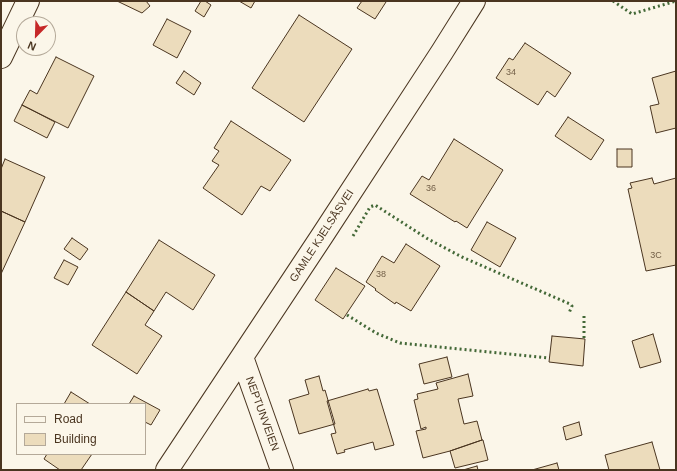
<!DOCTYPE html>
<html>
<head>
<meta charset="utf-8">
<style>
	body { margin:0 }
	#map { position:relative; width:677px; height:471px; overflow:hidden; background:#fbf6e9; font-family:Arial,sans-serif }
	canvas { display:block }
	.frame { position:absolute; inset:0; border:2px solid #4a3520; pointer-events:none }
	.legend { position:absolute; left:16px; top:403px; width:130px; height:52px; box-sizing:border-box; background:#fbf6e9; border:1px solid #b4a999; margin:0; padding:5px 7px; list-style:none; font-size:12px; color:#4a3520 }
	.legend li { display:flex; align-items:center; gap:8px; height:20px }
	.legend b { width:20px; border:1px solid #b4a999 }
	.north { position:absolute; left:16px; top:16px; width:40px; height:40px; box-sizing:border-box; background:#fbf6e9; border:1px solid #b4a999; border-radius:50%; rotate:203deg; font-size:11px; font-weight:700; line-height:16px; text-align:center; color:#4a3520 }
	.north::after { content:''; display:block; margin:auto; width:14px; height:18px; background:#c62828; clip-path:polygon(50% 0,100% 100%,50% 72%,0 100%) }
</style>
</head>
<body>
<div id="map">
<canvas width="677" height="471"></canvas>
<div class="frame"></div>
<ul class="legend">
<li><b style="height:5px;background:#fbf6e9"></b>Road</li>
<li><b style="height:11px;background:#ecdcbc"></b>Building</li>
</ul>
<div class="north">N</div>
</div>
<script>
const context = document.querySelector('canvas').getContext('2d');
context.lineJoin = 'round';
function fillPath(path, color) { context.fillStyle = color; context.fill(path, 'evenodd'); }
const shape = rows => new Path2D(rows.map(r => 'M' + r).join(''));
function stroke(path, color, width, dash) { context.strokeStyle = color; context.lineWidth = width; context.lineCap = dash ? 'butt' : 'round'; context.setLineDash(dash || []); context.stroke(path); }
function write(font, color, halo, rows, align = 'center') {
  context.font = font + ' Arial,sans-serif'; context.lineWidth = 3; context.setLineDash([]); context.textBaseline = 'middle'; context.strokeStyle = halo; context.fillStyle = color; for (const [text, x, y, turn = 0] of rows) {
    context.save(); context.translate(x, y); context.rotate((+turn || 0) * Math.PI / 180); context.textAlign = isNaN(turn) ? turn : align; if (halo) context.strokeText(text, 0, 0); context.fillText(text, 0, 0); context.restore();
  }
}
const building = shape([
	[117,1,146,1,150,6,142,13,117,1],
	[201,1,205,1,211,5,204,17,195,11,201,1],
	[239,1,255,1,251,8,239,1],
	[362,1,385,1,386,2,375,19,357,8,362,1],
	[299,15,352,49,304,122,252,88,299,15],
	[167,19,191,31,177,58,153,45,167,19],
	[525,43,571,73,555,97,547,91,538,105,496,78,509,58,513,60,525,43],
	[56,57,94,76,68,128,22,105,30,90,37,94,56,57],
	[184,71,201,83,194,95,176,83,184,71],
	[676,71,676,128,656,133,650,106,659,104,652,78,676,71],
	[22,105,55,122,47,138,14,121,22,105],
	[568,117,604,140,591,160,555,136,568,117],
	[231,121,291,160,270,191,261,186,242,215,203,188,219,165,212,161,219,151,214,148,231,121],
	[454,139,503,170,467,228,456,221,455,222,410,194,422,176,429,180,454,139],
	[617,149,632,149,632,167,617,167,617,149],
	[5,159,45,177,25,222,1,211,1,169,5,159],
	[652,178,654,184,676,178,676,265,646,271,628,189,632,188,630,183,652,178],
	[1,211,25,222,1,274,1,211],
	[487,222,516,238,500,267,471,250,487,222],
	[72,238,88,249,80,260,64,249,72,238],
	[159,240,215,275,193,310,166,292,154,311,126,292,159,240],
	[406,244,440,266,411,311,396,302,395,304,375,290,376,289,366,282,382,256,394,263,406,244],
	[64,260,78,267,68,285,54,278,64,260],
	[336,268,365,286,343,319,315,300,336,268],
	[126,292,154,311,145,325,162,336,137,374,92,345,126,292],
	[653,334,661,362,640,368,632,341,653,334],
	[552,336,585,339,583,366,549,362,552,336],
	[447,357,452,377,424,384,419,364,447,357],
	[468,374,473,396,458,399,464,424,477,421,482,440,450,451,423,458,416,431,426,429,426,427,421,429,414,400,418,399,417,394,438,389,436,383,468,374],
	[319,376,323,391,325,390,335,424,299,434,289,400,309,394,305,380,319,376],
	[368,389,369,391,377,389,394,445,375,450,373,442,344,450,345,452,337,454,331,434,336,433,327,401,368,389],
	[71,392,90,404,64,404,71,392],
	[134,396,160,410,151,425,145,422,145,404,129,404,134,396],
	[579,422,582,435,566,440,563,427,579,422],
	[482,440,483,440,488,460,455,468,450,451,482,440],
	[652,442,660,470,609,470,605,455,652,442],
	[47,454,92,454,81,470,60,470,44,459,47,454],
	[557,463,559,470,532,470,557,463],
	[477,466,478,470,463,470,477,466]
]);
fillPath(building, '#ecdcbc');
stroke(building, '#4a3520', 1);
const street = shape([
	[1,57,28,1],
	[242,357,282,470],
	[167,470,322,236,442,52,474,1]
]);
stroke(street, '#4a3520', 24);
stroke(street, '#fbf6e9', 22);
stroke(shape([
	[613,1,632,14,676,1],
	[353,236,370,207,375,205,428,239,462,257,570,304,572,306,569,313],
	[347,315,376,333,400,343,549,358],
	[584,338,584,313]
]), '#436837', 3, [2, 3]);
write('9px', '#725f47', null, [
	["34",511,73],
	["36",431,189],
	["3C",656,256],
	["38",381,275]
]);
write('11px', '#4a3520', '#fbf6e9', [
	["GAMLE KJELSÅSVEI",322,236,-57],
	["NEPTUNVEIEN",262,414,70]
]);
</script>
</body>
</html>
